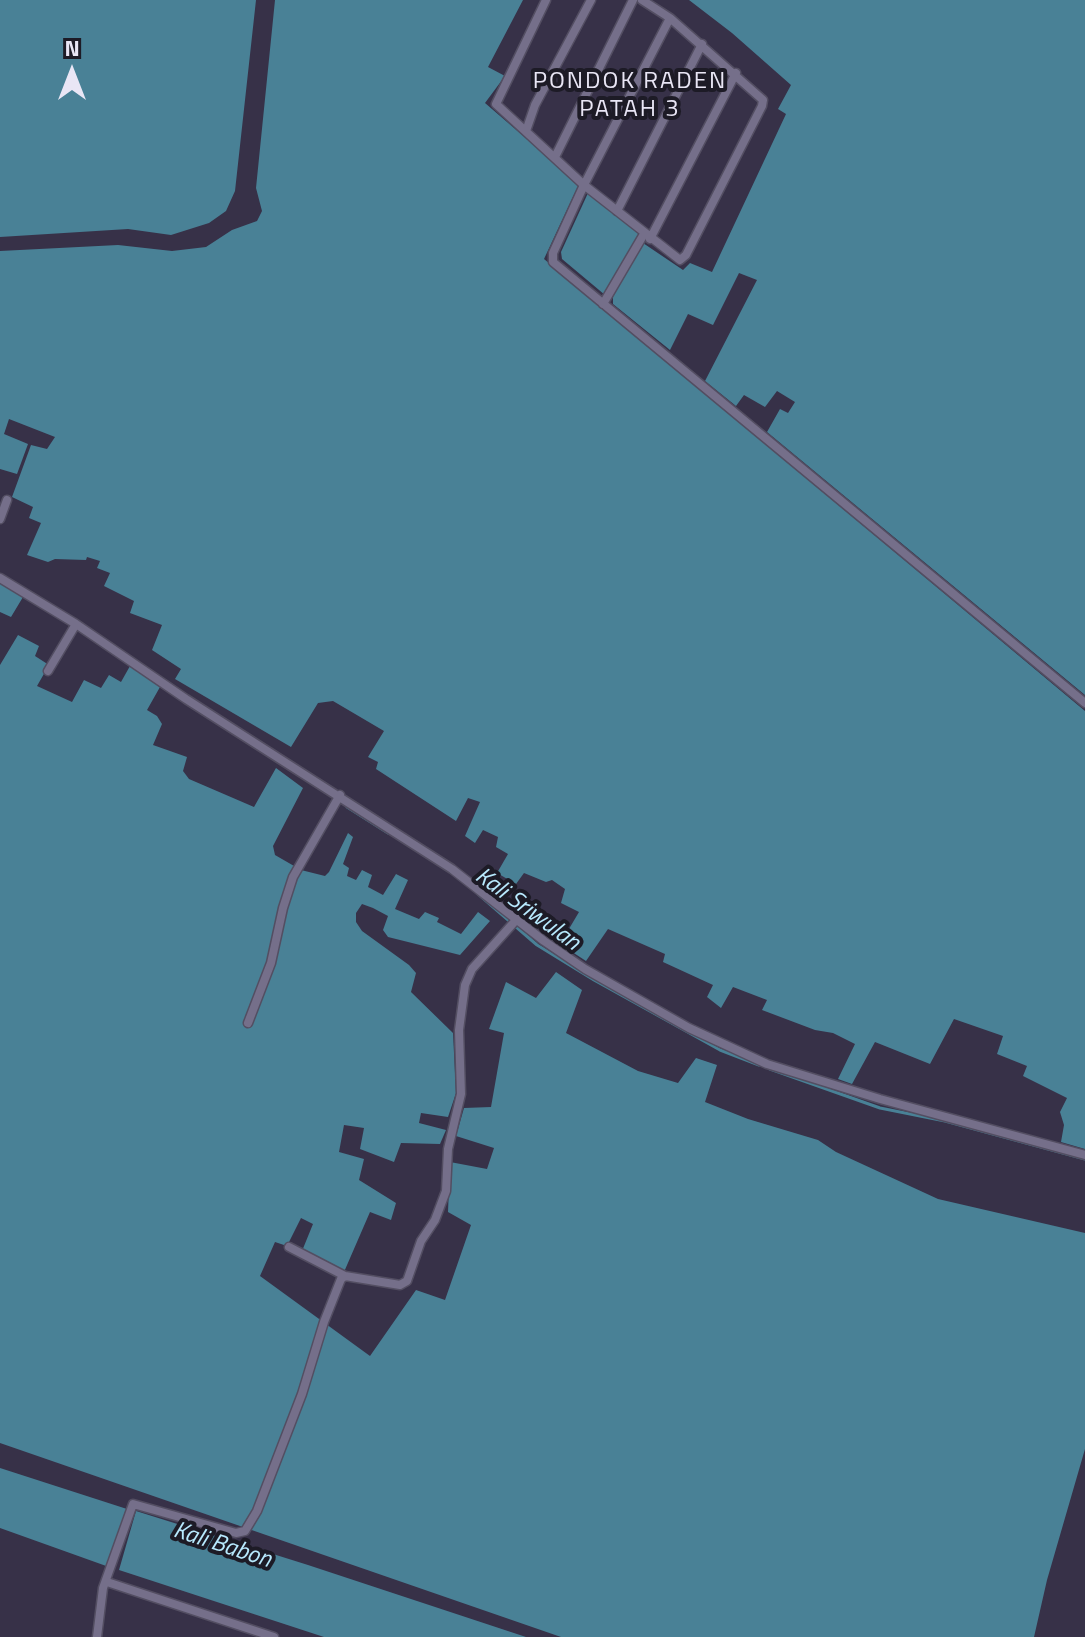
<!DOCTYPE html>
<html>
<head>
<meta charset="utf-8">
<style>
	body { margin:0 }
	#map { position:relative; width:1085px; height:1637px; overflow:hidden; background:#373148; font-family:"Titillium Web",sans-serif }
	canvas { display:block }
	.north { position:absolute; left:32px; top:32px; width:80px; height:80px; -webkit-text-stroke:6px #1d1b26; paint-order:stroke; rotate:0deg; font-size:22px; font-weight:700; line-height:32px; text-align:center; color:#e9e6f5 }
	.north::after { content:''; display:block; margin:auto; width:28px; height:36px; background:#e9e6f5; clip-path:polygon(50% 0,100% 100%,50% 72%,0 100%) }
</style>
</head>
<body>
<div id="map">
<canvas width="1085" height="1637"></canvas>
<div class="north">N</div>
</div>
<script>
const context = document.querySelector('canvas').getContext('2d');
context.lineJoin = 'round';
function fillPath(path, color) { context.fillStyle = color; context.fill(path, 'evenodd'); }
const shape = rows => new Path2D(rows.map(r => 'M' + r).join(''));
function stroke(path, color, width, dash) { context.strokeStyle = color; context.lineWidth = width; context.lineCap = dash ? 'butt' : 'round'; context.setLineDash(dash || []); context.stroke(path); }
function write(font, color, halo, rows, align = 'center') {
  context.font = font + ' "Titillium Web",sans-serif'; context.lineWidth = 8; context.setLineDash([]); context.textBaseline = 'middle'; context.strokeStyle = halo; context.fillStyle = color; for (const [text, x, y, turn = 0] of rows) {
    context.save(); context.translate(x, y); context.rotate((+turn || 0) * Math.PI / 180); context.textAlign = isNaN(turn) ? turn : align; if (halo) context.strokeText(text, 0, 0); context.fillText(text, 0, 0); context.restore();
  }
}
fillPath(shape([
	[0,0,256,0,235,191,226,211,209,223,171,235,128,229,0,237],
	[275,0,523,0,488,67,505,76,485,103,579,184,544,259,1085,711,1085,1149,1061,1142,1064,1125,1060,1112,1067,1098,1023,1076,1027,1066,997,1054,1003,1036,954,1019,930,1064,875,1042,852,1084,838,1079,855,1044,833,1033,815,1030,762,1010,767,1000,733,987,721,1008,707,997,713,985,663,962,665,954,608,929,586,961,560,944,579,912,561,903,565,889,552,880,546,882,524,873,516,884,497,873,508,854,496,847,498,837,483,830,475,843,465,836,480,802,468,798,456,821,376,769,378,762,368,757,384,731,333,701,318,703,291,747,175,679,181,669,152,650,162,625,130,613,134,601,104,586,110,573,97,568,100,561,87,557,86,560,55,559,48,562,27,555,41,523,29,518,33,507,12,497,31,445,47,449,55,437,9,419,4,434,28,444,17,474,0,469,0,251,118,245,172,251,206,247,232,230,257,221,262,211,256,188],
	[689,0,1085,0,1085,695,767,432,780,409,788,413,795,402,777,391,765,407,744,395,736,406,705,381,757,280,739,273,713,325,688,314,670,350,613,304,613,296,643,243,683,270,690,263,712,272,786,114,778,109,791,85,732,33],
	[588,193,639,234,605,295,562,259,561,252],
	[0,583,23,597,11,617,0,612],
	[18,635,39,646,35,656,49,665,37,686,72,702,84,680,101,688,109,675,121,682,130,666,160,687,147,710,157,716,162,724,153,745,187,757,183,771,189,779,254,807,276,768,303,788,273,846,275,855,301,870,325,876,329,872,348,833,353,837,343,864,349,868,347,876,356,880,362,870,372,875,368,887,383,895,396,874,408,880,395,909,419,919,425,912,439,918,437,922,461,934,478,912,490,921,460,955,388,937,383,930,388,916,373,908,362,904,356,913,356,922,362,931,409,965,416,973,411,992,453,1033,456,1093,448,1117,421,1113,419,1123,446,1130,440,1144,401,1143,394,1162,360,1149,364,1128,344,1125,339,1152,364,1159,359,1180,396,1203,391,1220,370,1212,344,1272,302,1251,313,1224,301,1218,287,1246,275,1242,260,1276,370,1356,416,1290,445,1300,471,1225,448,1212,450,1162,487,1169,494,1148,456,1136,464,1108,491,1107,504,1033,489,1029,506,982,536,998,556,972,582,990,566,1033,638,1071,678,1083,696,1058,717,1065,705,1102,748,1119,818,1140,836,1152,938,1199,1085,1233,1085,1449,1047,1580,1034,1637,561,1637,0,1443,0,665],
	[0,1468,127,1509,109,1567,0,1528],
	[136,1511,308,1565,526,1637,324,1637,119,1570]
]), '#498196');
stroke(shape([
	[347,807,388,833],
	[477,893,537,945,594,980,720,1050,759,1065],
	[770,1069,880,1108,945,1121,1085,1159]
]), '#498196', 3);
const street = shape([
	[546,0,496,104,584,185,680,260,686,255,762,106,763,100,670,18,642,0],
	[670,18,584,185,553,253,553,262,1085,703],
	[526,131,535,105,591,0],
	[555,157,633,0],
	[617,211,702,44],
	[650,239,736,73],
	[603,304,644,234],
	[0,519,7,500],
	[0,578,76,624,186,699,452,869,544,941,585,969,689,1028,767,1064,880,1099,1085,1155],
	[48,671,76,624],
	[248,1023,271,963,283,908,293,877,340,795],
	[289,1247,345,1276],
	[107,1582,274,1637],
	[97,1637,103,1588,133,1504,236,1533,245,1531,257,1511,302,1394,324,1322,341,1279,345,1276,400,1285,407,1281,421,1241,435,1220,446,1191,448,1149,461,1094,459,1030,465,985,472,969,517,919]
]);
stroke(street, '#534e62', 11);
stroke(street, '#756f8a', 8);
context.letterSpacing = '2px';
write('24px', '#e9e6f5', '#1d1b26', [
	["PONDOK RADEN",630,82],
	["PATAH 3",630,110]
]);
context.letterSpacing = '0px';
write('italic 24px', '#b8eafe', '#1d1b26', [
	["Kali Sriwulan",527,910,36],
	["Kali Babon",222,1546,18]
]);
</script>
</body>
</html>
